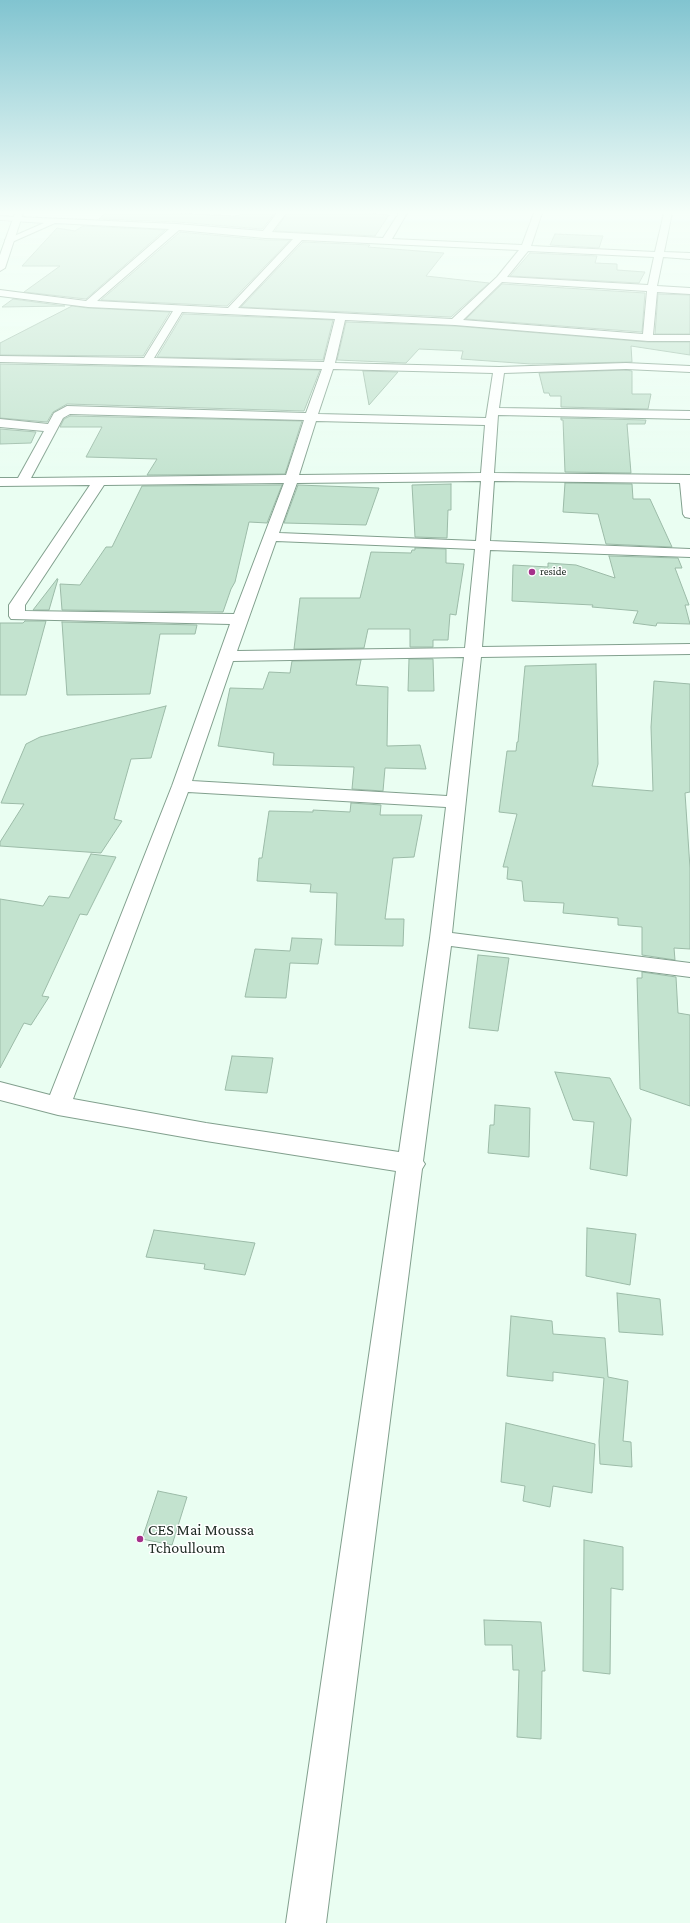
<!DOCTYPE html>
<html>
<head>
<meta charset="utf-8">
<style>
	body { margin:0 }
	canvas { display:block; background:#eafef2 }
</style>
</head>
<body>
<canvas width="690" height="1923"></canvas>
<script>
const context = document.querySelector('canvas').getContext('2d');
context.lineJoin = 'round';
function fillPath(path, color) { context.fillStyle = color; context.fill(path, 'evenodd'); }
const shape = rows => new Path2D(rows.map(r => 'M' + r).join(''));
function stroke(path, color, width, dash) { context.strokeStyle = color; context.lineWidth = width; context.lineCap = dash ? 'butt' : 'round'; context.setLineDash(dash || []); context.stroke(path); }
function write(font, color, halo, rows, align = 'center') {
  context.font = font + ' "Crimson Pro",serif'; context.lineWidth = 3; context.setLineDash([]); context.textBaseline = 'middle'; context.strokeStyle = halo; context.fillStyle = color; for (const [text, x, y, turn = 0] of rows) {
    context.save(); context.translate(x, y); context.rotate((+turn || 0) * Math.PI / 180); context.textAlign = isNaN(turn) ? turn : align; if (halo) context.strokeText(text, 0, 0); context.fillText(text, 0, 0); context.restore();
  }
}
const building = shape([
	[106,213,168,213,237,216,241,213,275,213,262,229,177,222,99,219,106,213],
	[287,213,363,213,389,215,375,236,275,231,287,213],
	[83,226,165,230,86,299,24,292,60,266,22,266,57,228,75,231,83,226],
	[180,232,265,240,290,240,227,306,101,300,180,232],
	[555,234,603,236,599,248,550,245,555,234],
	[303,242,370,245,368,247,444,253,426,276,489,283,451,317,241,307,303,242],
	[530,253,597,256,595,263,617,264,617,270,645,272,639,283,510,276,530,253],
	[502,284,645,293,642,332,466,319,502,284],
	[658,294,690,295,690,334,655,334,658,294],
	[13,299,65,306,2,307,13,299],
	[72,306,88,308,170,312,143,356,0,355,0,343,72,306],
	[183,314,333,320,323,360,157,357,183,314],
	[346,322,455,326,648,342,690,342,690,355,631,346,632,362,531,364,461,359,463,351,419,349,406,363,337,360,346,322],
	[0,364,320,370,304,411,67,404,53,412,47,422,0,418,0,364],
	[626,370,632,371,632,394,651,394,648,409,561,407,561,396,550,396,549,393,544,393,539,373,626,370],
	[363,371,398,372,369,405,363,371],
	[70,416,302,421,285,474,147,475,157,459,86,457,102,427,60,427,64,419,70,416],
	[561,418,646,420,645,424,627,424,631,473,565,472,563,420,561,420,561,418],
	[0,429,36,432,31,443,0,444,0,429],
	[565,483,632,484,633,499,650,499,672,547,606,544,598,514,563,512,565,483],
	[451,484,451,510,448,510,447,538,415,537,412,485,451,484],
	[282,485,267,523,249,522,235,582,231,589,223,612,62,610,60,584,80,585,106,547,112,547,142,486,282,485],
	[298,485,379,488,366,525,284,523,298,485],
	[415,548,446,549,446,563,464,564,456,615,450,614,448,640,433,640,433,647,410,647,410,629,368,629,364,648,294,649,300,598,360,598,371,552,411,553,412,550,415,550,415,548],
	[609,556,678,558,682,568,675,568,689,605,685,605,690,624,657,623,656,626,633,623,638,611,592,607,593,605,512,601,513,565,548,567,548,563,576,565,615,578,609,556],
	[57,579,58,579,49,610,33,610,57,579],
	[25,621,46,621,26,695,0,695,0,623,23,623,25,621],
	[62,622,197,625,195,634,160,634,150,694,67,695,62,622],
	[409,659,433,659,434,691,408,691,409,659],
	[361,660,356,685,388,687,387,746,420,745,426,769,385,768,383,791,352,789,354,767,273,765,274,753,218,746,230,688,263,689,269,672,290,673,292,661,361,660],
	[596,664,598,764,592,786,653,791,651,727,654,681,690,684,690,792,685,793,690,868,690,949,674,948,675,960,642,955,642,927,618,925,618,918,563,913,564,903,524,901,522,881,507,879,508,867,503,867,517,814,499,812,507,751,516,751,517,742,518,742,525,666,596,664],
	[166,706,151,758,131,759,114,819,122,821,101,853,0,846,0,842,24,804,1,803,26,744,40,737,166,706],
	[351,803,381,805,380,815,422,815,414,857,393,858,385,919,404,919,403,946,335,945,337,893,310,892,311,884,257,881,259,858,262,858,269,811,313,812,313,810,350,812,351,803],
	[91,854,116,857,87,915,80,914,42,996,49,997,31,1025,24,1023,0,1068,0,899,43,906,49,896,69,898,91,854],
	[292,938,322,939,318,964,290,963,286,998,245,997,255,949,290,951,292,938],
	[478,955,509,958,498,1031,469,1028,478,955],
	[642,972,676,977,678,1013,690,1015,690,1106,640,1089,637,978,642,978,642,972],
	[232,1056,273,1058,267,1093,225,1090,232,1056],
	[555,1072,610,1078,631,1119,627,1176,590,1169,594,1122,573,1120,555,1072],
	[495,1105,530,1108,529,1157,488,1153,490,1125,494,1125,495,1105],
	[587,1228,636,1234,630,1285,586,1276,587,1228],
	[154,1230,255,1243,245,1275,204,1269,205,1264,146,1257,154,1230],
	[617,1293,660,1299,663,1335,619,1332,617,1293],
	[511,1316,552,1321,553,1334,605,1338,608,1377,628,1381,623,1441,631,1442,632,1467,600,1464,599,1441,604,1378,553,1372,553,1381,507,1376,511,1316],
	[506,1423,595,1444,592,1493,553,1486,550,1507,523,1501,525,1486,501,1482,506,1423],
	[158,1491,187,1497,172,1545,142,1539,158,1491],
	[584,1540,623,1547,623,1590,611,1588,610,1674,583,1671,584,1540],
	[484,1620,541,1622,545,1671,542,1671,541,1739,517,1737,519,1670,513,1670,512,1645,485,1645,484,1620]
]);
fillPath(building, '#c3e3cf');
stroke(building, '#9cbba8', 1);
const minor = shape([
	[277,213,286,213,272,232,383,238,399,213,407,213,392,239,522,245,534,213,542,213,531,246,655,252,664,213,672,213,664,252,690,253,690,259,663,257,657,286,690,288,690,294,657,292,653,335,690,335,690,341,648,341,455,325,345,320,335,363,499,367,626,363,690,366,690,372,626,369,504,373,499,408,690,411,690,419,498,415,494,473,690,475,690,518,685,517,683,514,680,483,494,481,490,541,690,549,690,557,490,550,482,647,690,644,690,654,481,657,452,933,690,963,690,977,451,946,423,1161,425,1164,422,1169,326,1923,286,1923,396,1171,206,1141,58,1115,0,1100,0,1082,50,1095,172,786,230,624,11,619,9,616,9,605,90,485,0,486,0,478,18,478,44,431,0,427,0,419,48,424,54,413,67,406,306,413,322,369,0,362,0,356,144,358,173,311,88,307,0,296,0,290,86,301,169,229,55,223,12,242,6,242,5,240,44,223,14,221,13,219,17,217,177,224,263,231,277,213],
	[179,230,265,238,293,239,228,308,97,301,179,230],
	[302,240,519,250,497,277,452,319,238,308,302,240],
	[528,251,654,257,648,285,507,277,528,251],
	[502,282,647,291,643,334,463,320,502,282],
	[182,312,335,319,324,362,154,358,182,312],
	[333,369,493,373,486,418,318,414,333,369],
	[70,414,304,420,286,475,31,478,63,418,70,414],
	[316,421,485,425,481,473,299,475,316,421],
	[481,481,476,541,279,533,297,483,481,481],
	[284,483,234,614,25,611,25,605,104,485,284,483],
	[276,541,475,549,465,648,237,651,276,541],
	[464,657,447,796,192,781,233,661,464,657],
	[188,792,446,807,430,938,399,1152,206,1123,73,1099,188,792]
]);
const secondary = shape([
	[0,216,17,217,21,219,17,221,0,220,0,216]
]);
const trunk = shape([
	[15,213,23,213,5,268,0,271,0,255,15,213]
]);
stroke(minor, '#82a08e', 2);
stroke(secondary, '#82a08e', 2);
stroke(trunk, '#82a08e', 2);
fillPath(minor, '#fff');
fillPath(secondary, '#fff');
fillPath(trunk, '#fff');
const sky = context.createLinearGradient(0, 0, 0, 483);
sky.addColorStop(0, '#81c4d0');
sky.addColorStop(0.44, '#f6fff9');
sky.addColorStop(1, '#f6fff900');
context.fillStyle = sky;
context.fillRect(0, 0, 690, 483);
for (const [x, y, r, color] of [
	[532,572,4,"#a5308a"],
	[140,1539,4,"#a5308a"]
]) { const dot = new Path2D(); dot.arc(x, y, r, 0, 2 * Math.PI); context.fillStyle = color; context.fill(dot); stroke(dot, '#fff', 1.5); }
write('11px', '#212e26', '#fff', [
	["reside",540,572]
], 'left');
write('16px', '#212e26', '#fff', [
	["CES Mai Moussa",148,1530],
	["Tchoulloum",148,1548]
], 'left');
</script>
</body>
</html>
